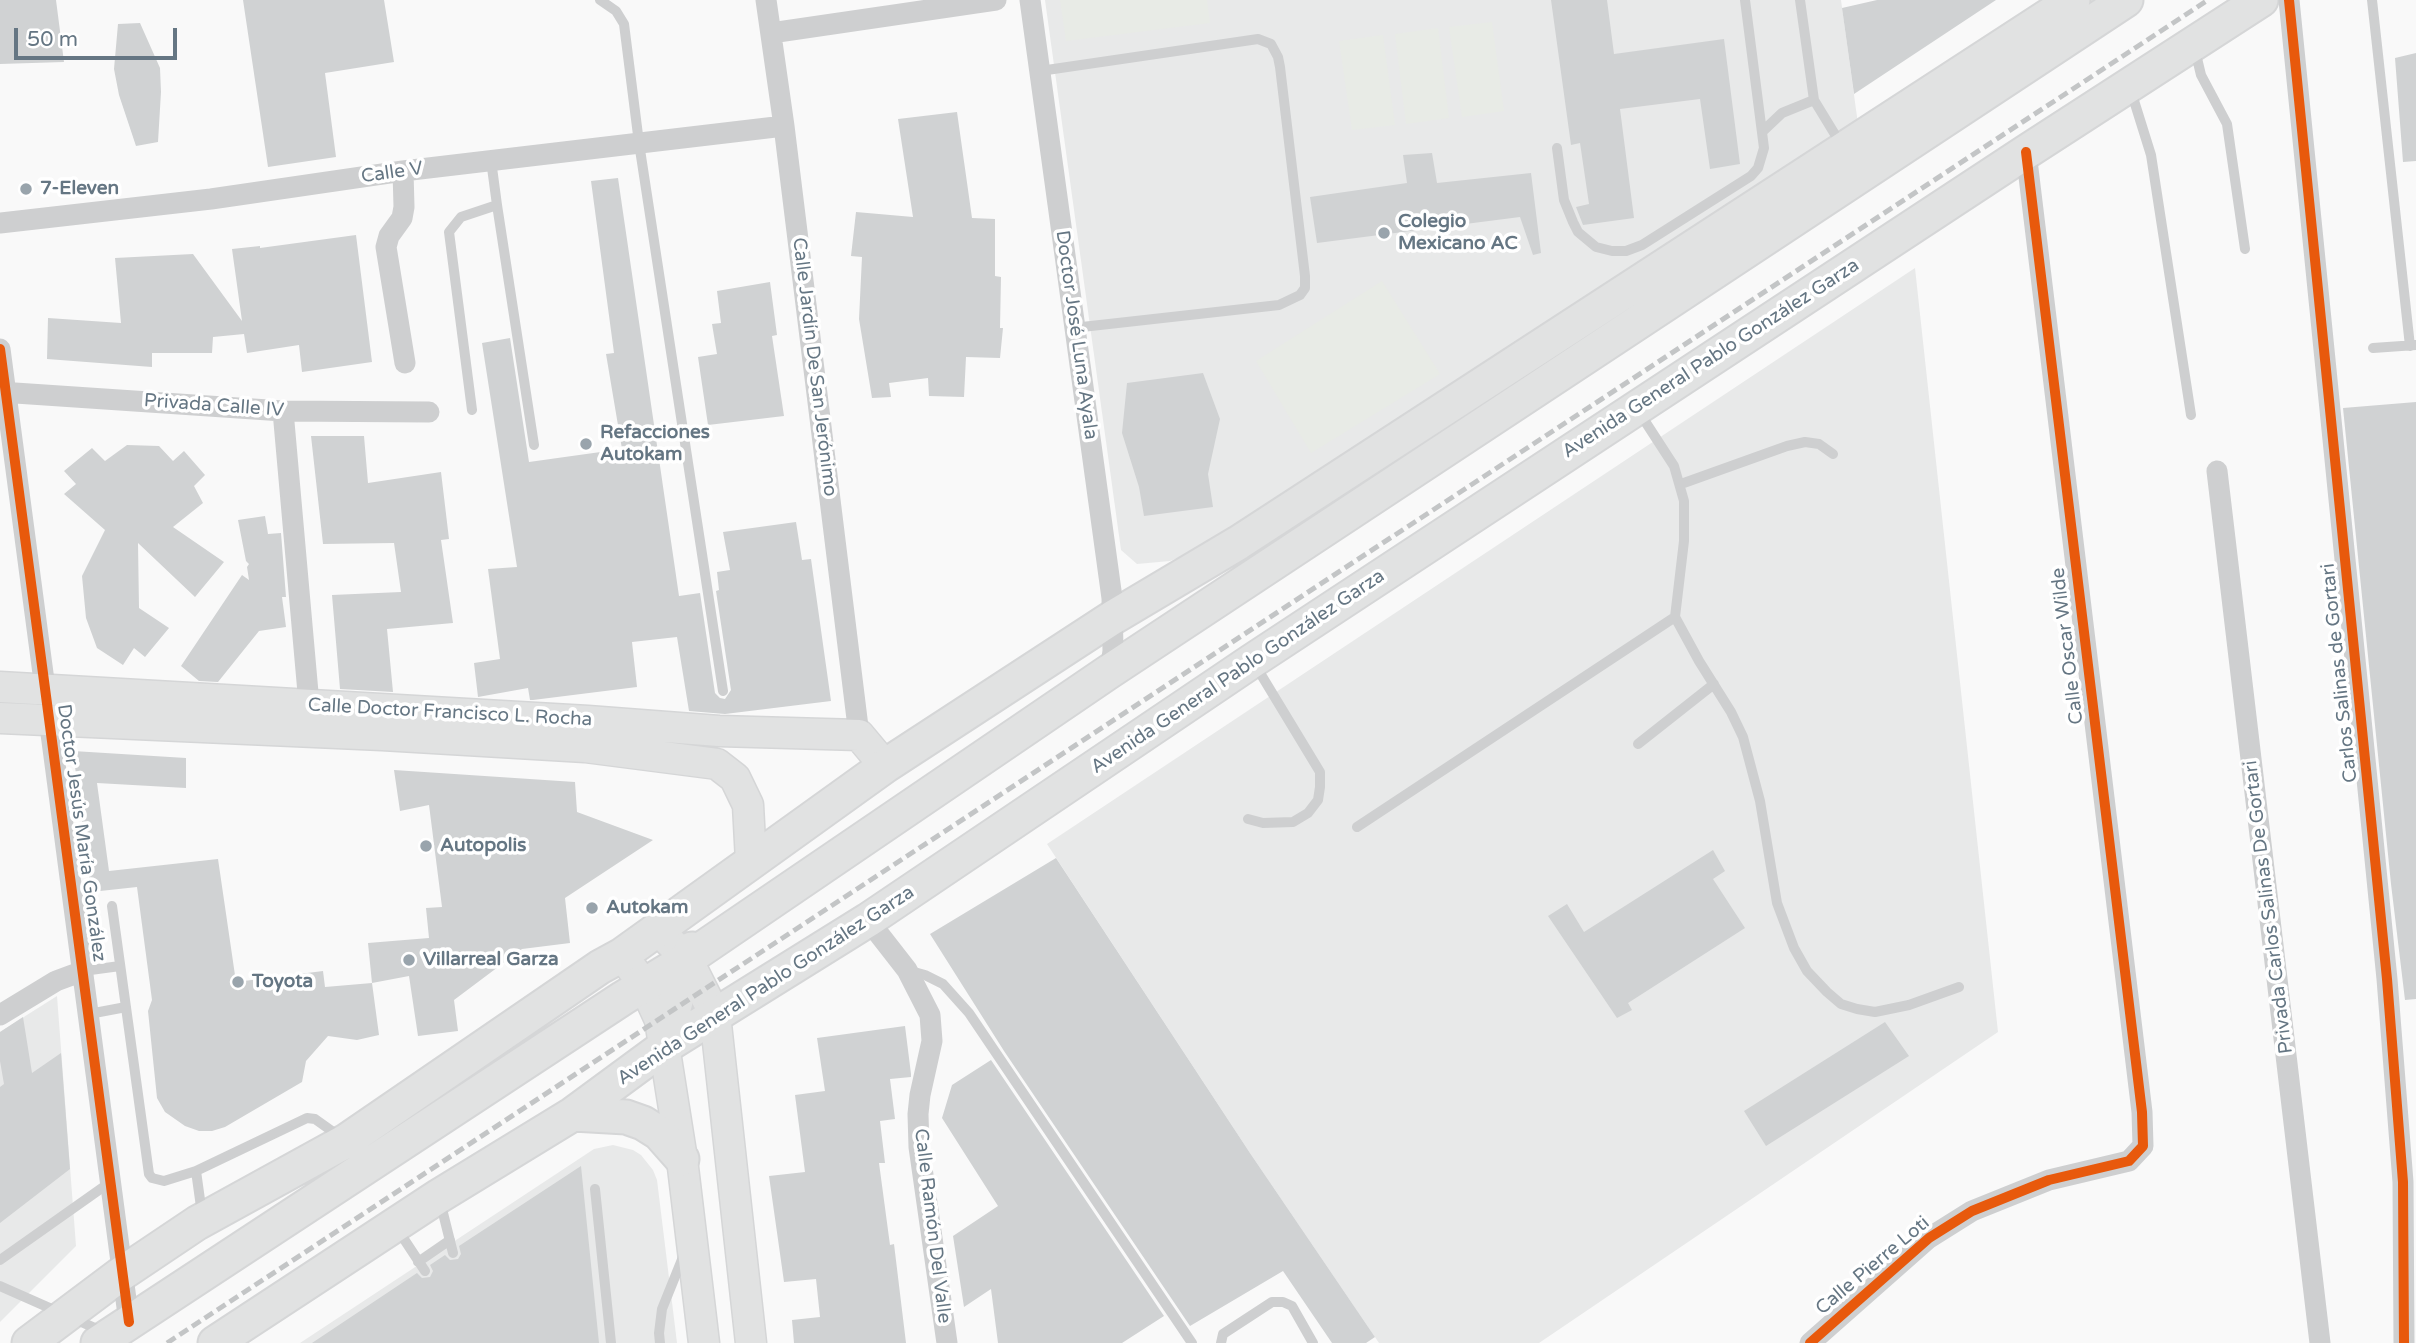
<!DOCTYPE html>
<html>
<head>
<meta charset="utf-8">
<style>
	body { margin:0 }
	#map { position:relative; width:2416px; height:1343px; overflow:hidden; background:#f9f9f9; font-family:"Varela Round",sans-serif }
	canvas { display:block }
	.scale { position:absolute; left:14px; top:28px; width:163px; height:32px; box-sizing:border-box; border:4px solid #657683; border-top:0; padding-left:9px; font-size:21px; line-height:24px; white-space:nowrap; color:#657683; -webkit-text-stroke:5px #fff; paint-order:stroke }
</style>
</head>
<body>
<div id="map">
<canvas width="2416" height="1343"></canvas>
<div class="scale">50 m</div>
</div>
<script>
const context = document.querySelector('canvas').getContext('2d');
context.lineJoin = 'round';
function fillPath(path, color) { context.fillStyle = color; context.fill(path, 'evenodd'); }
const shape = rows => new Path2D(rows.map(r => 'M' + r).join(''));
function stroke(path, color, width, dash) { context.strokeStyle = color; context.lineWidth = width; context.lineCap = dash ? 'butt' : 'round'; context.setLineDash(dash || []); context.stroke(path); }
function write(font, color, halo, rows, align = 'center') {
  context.font = font + ' "Varela Round",sans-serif'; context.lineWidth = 7; context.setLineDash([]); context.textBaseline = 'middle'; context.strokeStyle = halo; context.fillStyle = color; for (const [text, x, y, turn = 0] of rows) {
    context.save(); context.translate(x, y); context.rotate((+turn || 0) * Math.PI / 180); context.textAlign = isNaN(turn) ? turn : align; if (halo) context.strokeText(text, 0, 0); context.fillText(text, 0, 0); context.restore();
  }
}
fillPath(shape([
	[1045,0,1841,0,1858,124,1213,544,1170,561,1137,564,1121,550],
	[1915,268,1998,1032,1539,1343,1379,1343,1250,1153,1047,844],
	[57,996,76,1246,0,1322,0,1032],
	[613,1145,633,1150,641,1155,653,1170,657,1180,677,1343,300,1343,594,1149]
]), '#e8e9e9');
fillPath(shape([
	[1060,0,1207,0,1210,23,1066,41],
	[1492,22,1504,111,1462,117,1449,27],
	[1438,28,1449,118,1406,124,1395,34],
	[1383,35,1395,125,1352,130,1339,41],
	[1382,281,1440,374,1311,453,1256,361]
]), '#e8ebe6');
fillPath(shape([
	[0,0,56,0,64,62,0,64],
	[243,0,384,0,394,62,325,73,336,157,268,167],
	[1551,0,1607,0,1614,54,1724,39,1740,164,1710,169,1700,99,1620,109,1634,218,1583,225,1576,207,1589,204,1580,143,1571,145],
	[1877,0,1996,0,1854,94,1842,8],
	[140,23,160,68,161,92,158,142,136,146,119,95,114,69,118,24],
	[2416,53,2416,161,2403,162,2395,58],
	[957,112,972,218,995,219,995,276,1001,277,1000,328,1003,328,1000,358,966,357,964,397,929,396,928,378,889,383,891,397,872,398,859,319,862,257,851,256,856,212,913,217,898,119],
	[1432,153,1437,183,1531,173,1541,253,1533,255,1520,217,1317,243,1310,197,1407,183,1403,155],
	[618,178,679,596,700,593,715,693,720,698,725,699,731,690,716,591,719,590,717,572,730,570,723,532,796,522,802,560,811,559,831,701,725,714,689,711,677,637,632,642,637,687,533,700,530,700,528,688,478,697,474,663,500,659,488,569,517,567,482,343,510,338,529,462,622,449,606,354,614,353,591,181],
	[356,235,372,362,302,372,299,345,247,353,244,334,213,337,212,353,152,353,152,367,47,359,48,318,121,323,115,258,193,254,242,321,232,249,260,246,260,248],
	[770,282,777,335,772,336,784,416,708,425,698,357,717,354,712,324,721,323,717,291],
	[1203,373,1220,419,1208,474,1213,507,1144,516,1139,487,1122,433,1127,383],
	[2416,402,2416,999,2405,1000,2391,884,2343,408],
	[311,436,364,436,368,483,441,472,449,539,441,540,453,623,387,629,393,692,340,689,332,595,401,592,394,543,323,544],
	[127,445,159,446,173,461,184,451,205,475,194,486,203,503,173,527,224,562,195,597,138,543,139,608,169,628,145,657,134,648,123,665,97,648,86,618,82,576,105,530,64,494,76,484,64,471,92,448,105,461],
	[265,516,268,534,281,533,286,597,282,597,286,627,259,631,218,682,199,681,181,666,242,575,249,580,247,567,249,564,246,561,238,520],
	[73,751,186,758,186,788,97,783,109,871,218,859,236,982,323,971,325,987,372,983,379,1035,357,1040,328,1036,306,1061,302,1082,225,1127,212,1131,199,1131,185,1126,165,1112,157,1098,148,1011,152,1000,137,887,91,892],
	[394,770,575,782,577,812,653,840,565,898,570,943,522,949,454,1000,458,1031,418,1036,409,976,372,983,368,943,429,938,426,908,442,907,429,805,400,811],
	[1713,850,1725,871,1713,879,1745,928,1628,1003,1632,1010,1617,1018,1548,916,1567,904,1584,932],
	[1056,858,1250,1153,1375,1337,1366,1343,1332,1343,1283,1271,1190,1326,1004,1051,930,934],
	[23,1017,32,1073,61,1053,70,1169,0,1223,0,1087,4,1084,0,1061,0,1032],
	[1885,1022,1909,1056,1766,1146,1744,1111],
	[905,1026,911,1074,911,1077,890,1079,895,1119,880,1121,885,1163,879,1163,890,1245,894,1244,906,1343,794,1343,792,1320,820,1317,816,1279,784,1282,769,1176,805,1172,795,1095,825,1091,817,1038],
	[991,1060,1164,1316,1122,1343,998,1343,991,1289,964,1307,953,1236,998,1206,942,1118,952,1085],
	[581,1166,599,1343,312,1343,417,1273,422,1278,430,1277,433,1271,430,1265,445,1255,450,1260,458,1259,461,1254,459,1246]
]), '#d0d2d3');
const secondary = shape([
	[0,687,588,721,719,731,859,735,885,766],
	[0,718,382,735,585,747,717,764,735,778,748,805,751,861],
	[657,929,687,959,715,1015,751,1343],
	[622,955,644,985,660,1020,682,1159,704,1343]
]);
const primary = shape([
	[664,1047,687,959,692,949],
	[573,1114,626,1117,643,1123,659,1133,682,1159],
	[29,1343,121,1274,197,1223,346,1141,600,967,622,955,885,766,1112,618,1238,543,2073,0],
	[98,1343,623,998,687,959,1110,671,2126,0],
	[215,1343,439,1196,573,1114,664,1047,868,920,1252,661,2026,152,2261,0]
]);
stroke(secondary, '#d5d6d7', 33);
stroke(primary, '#d5d6d7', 37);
stroke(shape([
	[600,0,616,11,624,24,639,143,723,691],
	[1800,0,1814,100,1842,146],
	[2372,0,2410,346],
	[2195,50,2201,75,2227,124,2245,249],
	[1040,71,1258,39,1271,44,1278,57,1280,67,1305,276,1305,288,1300,295,1279,305,1073,328],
	[2131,91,2151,155,2191,415],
	[1763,131,1782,113,1814,100],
	[1557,148,1564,200,1573,222,1578,232,1596,247,1612,251,1626,251,1642,245,1751,176,1758,168,1764,148,1745,0],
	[497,205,534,445],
	[2373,348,2416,345],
	[472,410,449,232,461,217,497,205,491,160],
	[1639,412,1674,466,1684,501,1684,541,1675,617,1699,661,1731,712,1743,737,1760,801,1777,903,1794,948,1807,971,1827,992,1841,1004,1857,1009,1875,1012,1909,1005,1959,987],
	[1681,484,1787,446,1805,442,1819,444,1833,454],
	[1638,744,1714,684],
	[1248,819,1263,823,1293,822,1308,813,1318,800,1320,787,1320,772,1254,663],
	[1357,827,1675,617],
	[112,906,149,1174,152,1178,164,1181,196,1171,307,1118,315,1119,343,1139],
	[907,970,925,975,943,984,969,1013,1192,1343],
	[83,971,120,966],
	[89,1014,126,1007],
	[196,1171,202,1214],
	[595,1189,611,1343],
	[440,1201,453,1253],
	[396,1227,425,1271],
	[0,1260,109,1183],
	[418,1262,450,1240],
	[0,1286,104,1332],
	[660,1343,659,1333,662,1309,685,1252],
	[1221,1343,1223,1334,1272,1302,1283,1302,1292,1306,1313,1343]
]), '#cecfd0', 10);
stroke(shape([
	[766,0,784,126,859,735],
	[1030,0,1112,598,1113,651,1110,671],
	[2289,0,2387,979,2403,1182,2404,1343],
	[771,33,996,0],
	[403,171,404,207,402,218,389,236,386,247,405,363],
	[0,223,211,199,403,171,784,126],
	[0,349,129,1322],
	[0,392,283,411,429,412],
	[283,411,309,704],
	[2217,471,2320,1343],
	[868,920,907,970,930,1015,932,1041,920,1095,918,1114,919,1147,947,1343],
	[0,1015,56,981,83,971],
	[1810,1343,1929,1238,1972,1211,2049,1180,2129,1161,2143,1146,2142,1112,2026,152]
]), '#cecfd0', 21);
stroke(secondary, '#e1e2e2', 30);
stroke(primary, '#e1e2e2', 33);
stroke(shape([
	[167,1343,2208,0]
]), '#c3c5c6', 5, [10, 5]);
stroke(shape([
	[2289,0,2387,979,2403,1182,2404,1343],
	[0,349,129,1322],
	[1810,1343,1929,1238,1972,1211,2049,1180,2129,1161,2143,1146,2142,1112,2026,152]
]), '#e8590c', 10);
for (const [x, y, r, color] of [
	[26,189,7,"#99a4ac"],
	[1384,233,7,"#99a4ac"],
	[586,444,7,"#99a4ac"],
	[426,846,7,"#99a4ac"],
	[592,908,7,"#99a4ac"],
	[409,960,7,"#99a4ac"],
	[238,982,7,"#99a4ac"]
]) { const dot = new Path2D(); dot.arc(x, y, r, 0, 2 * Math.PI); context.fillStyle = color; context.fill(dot); stroke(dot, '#fff', 2.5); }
write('19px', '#657683', '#fff', [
	["Calle V",392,173,-8],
	["Doctor José Luna Ayala",1076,335,82],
	["Avenida General Pablo González Garza",1711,359,-33],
	["Calle Jardín De San Jerónimo",814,367,83],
	["Privada Calle IV",214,406,4],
	["Calle Oscar Wilde",2068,646,-97],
	["Avenida General Pablo González Garza",1238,672,-34],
	["Carlos Salinas de Gortari",2340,673,-96],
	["Calle Doctor Francisco L. Rocha",450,713,3],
	["Doctor Jesús María González",81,833,82],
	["Privada Carlos Salinas De Gortari",2269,907,-97],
	["Avenida General Pablo González Garza",766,986,-33],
	["Calle Ramón Del Valle",932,1226,83],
	["Calle Pierre Loti",1873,1266,-40]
]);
write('bold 19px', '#657683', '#fff', [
	["7-Eleven",40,189],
	["Colegio",1398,222],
	["Mexicano AC",1398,244],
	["Refacciones",600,433],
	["Autokam",600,455],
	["Autopolis",440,846],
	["Autokam",606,908],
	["Villarreal Garza",423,960],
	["Toyota",252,982]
], 'left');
</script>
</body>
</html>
